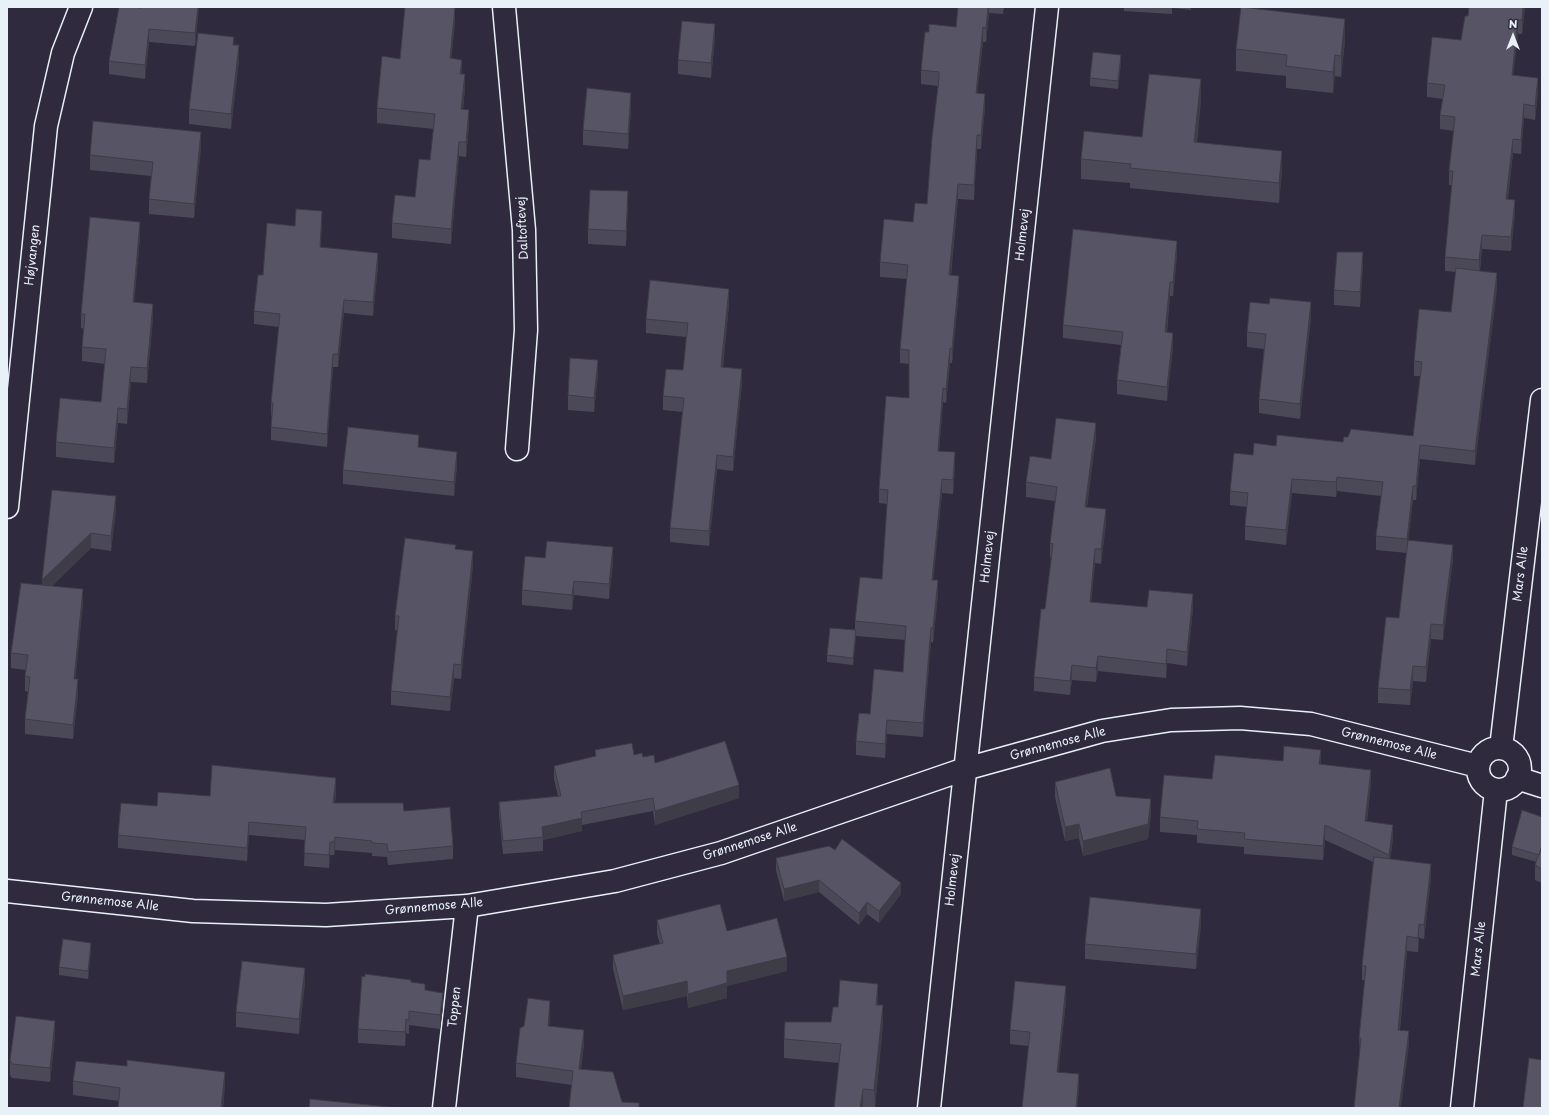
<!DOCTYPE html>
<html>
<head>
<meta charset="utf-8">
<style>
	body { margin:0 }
	#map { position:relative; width:1549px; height:1115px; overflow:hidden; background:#2f2a3d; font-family:"Playpen Sans",sans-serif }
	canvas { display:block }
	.frame { position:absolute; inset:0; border:8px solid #e8f1f8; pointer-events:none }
	.north { position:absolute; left:1493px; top:16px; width:40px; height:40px; -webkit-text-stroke:3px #2f2a3d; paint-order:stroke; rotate:0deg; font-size:11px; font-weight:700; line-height:16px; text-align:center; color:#e8f1f8 }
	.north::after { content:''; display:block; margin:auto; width:14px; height:18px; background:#e8f1f8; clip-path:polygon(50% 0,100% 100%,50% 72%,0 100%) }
</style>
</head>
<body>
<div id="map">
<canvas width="1549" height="1115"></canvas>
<div class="frame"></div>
<div class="north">N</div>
</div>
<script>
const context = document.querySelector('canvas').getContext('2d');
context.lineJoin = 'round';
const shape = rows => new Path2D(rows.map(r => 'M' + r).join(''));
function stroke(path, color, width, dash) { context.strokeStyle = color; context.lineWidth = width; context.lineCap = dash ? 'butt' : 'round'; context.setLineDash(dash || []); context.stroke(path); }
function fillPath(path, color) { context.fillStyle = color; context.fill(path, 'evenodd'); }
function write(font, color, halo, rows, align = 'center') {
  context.font = font + ' "Playpen Sans",sans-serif'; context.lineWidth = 3; context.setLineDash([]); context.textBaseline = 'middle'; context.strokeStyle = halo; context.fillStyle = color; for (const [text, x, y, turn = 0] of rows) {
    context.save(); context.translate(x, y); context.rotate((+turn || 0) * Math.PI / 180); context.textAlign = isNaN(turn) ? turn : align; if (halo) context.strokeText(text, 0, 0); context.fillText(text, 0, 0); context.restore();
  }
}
const minor = shape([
	[504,7,524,230,526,330,517,449],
	[7,507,46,126,63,53,81,7],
	[1501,748,1542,400],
	'1478 769a21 21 0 1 1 42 0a21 21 0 1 1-42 0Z',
	[7,891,193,911,326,915,467,906,615,881,721,853,965,769,1102,731,1171,720,1240,718,1311,724,1478,766],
	[444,1108,467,906],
	[929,1108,1047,7],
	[1462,1108,1496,790]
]);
const tertiary = shape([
	[1517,778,1542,786]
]);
stroke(minor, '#e8f1f8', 25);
stroke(tertiary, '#e8f1f8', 25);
stroke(minor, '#2f2a3d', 22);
stroke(tertiary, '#2f2a3d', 22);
fillPath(shape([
	[142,7,199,7,195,46,149,42,145,79,109,74,109,61],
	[405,7,452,7,455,23,451,59,462,74,465,89,463,109,469,125,466,157,459,156,451,244,392,238,392,223,415,197,430,160,434,129,377,123,377,108,400,59],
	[958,7,1004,7,1003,14,989,13,986,42,983,42,977,93,985,108,981,149,977,149,974,200,958,199,951,275,959,290,952,363,950,363,946,403,943,402,939,451,955,467,953,494,942,493,933,580,938,594,933,643,931,642,923,737,887,734,885,758,856,755,856,741,870,714,903,672,905,640,856,636,853,665,827,662,827,655,855,630,855,621,882,579,887,504,879,503,879,489,909,398,909,364,900,363,900,349,907,279,880,277,880,262,927,204,938,86,921,84,921,70,956,27],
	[1124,7,1191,7,1191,10,1172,8,1172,14,1124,11],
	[1469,7,1525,7,1522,34,1518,34,1513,75,1538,92,1535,120,1524,118,1521,154,1513,153,1508,199,1515,214,1511,251,1482,249,1480,271,1497,288,1475,465,1420,459,1416,500,1413,500,1408,540,1453,559,1443,640,1431,639,1426,682,1413,681,1410,705,1378,703,1378,688,1399,618,1407,553,1376,550,1376,536,1381,496,1337,491,1336,497,1292,493,1286,545,1245,540,1245,526,1247,507,1230,505,1230,491,1253,455,1276,446,1343,442,1348,437,1413,436,1420,376,1414,376,1414,361,1451,312,1456,272,1445,271,1445,257,1452,185,1449,185,1449,171,1454,131,1440,129,1440,115,1443,99,1427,97,1427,83,1461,40,1468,16],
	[715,39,711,78,678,74,678,60],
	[1345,41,1341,77,1335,76,1333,93,1286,88,1286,76,1236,71,1236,49],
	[234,45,239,60,231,129,189,124,189,109],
	[1121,63,1118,89,1090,86,1090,78],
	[1201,99,1197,143,1282,171,1279,203,1130,188,1130,183,1081,179,1081,159,1142,137],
	[631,108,628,149,583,145,583,130],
	[201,147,194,218,149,214,149,199,151,176,90,170,90,155],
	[628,206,626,246,588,244,588,229],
	[322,224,320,247,378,266,373,316,344,313,338,367,333,367,327,447,271,440,271,427,272,416,271,416,271,403,279,327,254,324,254,311,263,275,295,226],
	[140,237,134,302,153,318,147,383,131,382,127,424,118,423,114,463,56,457,56,442,101,402,105,364,82,361,82,347,84,329,81,328,81,314],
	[1177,255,1173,296,1170,296,1167,332,1173,347,1167,401,1117,394,1117,380,1121,345,1063,338,1063,325],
	[1363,267,1360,307,1334,305,1334,290],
	[729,304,723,367,742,383,733,471,717,469,709,546,670,542,670,528,683,412,663,410,663,396,683,370,686,337,646,333,646,319],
	[1311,317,1300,419,1259,413,1259,399,1264,349,1247,347,1247,332],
	[598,374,594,412,568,410,568,395],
	[1096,437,1087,507,1106,523,1101,564,1095,563,1091,603,1147,607,1193,609,1187,666,1167,663,1166,678,1098,671,1096,682,1072,680,1070,695,1034,691,1034,677,1045,609,1051,558,1050,557,1050,543,1055,501,1026,497,1026,482,1051,459],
	[419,447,457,465,454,496,343,484,343,470],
	[52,490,116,511,111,551,91,548,52,586,83,604,75,679,78,694,73,739,25,734,25,719,28,692,25,691,25,676,26,670,11,668,11,653,42,585],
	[456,549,473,566,461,679,454,678,450,711,391,705,391,691,397,631,395,630,395,616],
	[545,558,613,562,609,599,574,595,572,610,522,605,522,590],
	[595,750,634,755,643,757,739,798,655,825,653,811,582,825,582,831,543,840,543,851,503,854,499,815,499,802,558,796,554,779,554,766,595,757],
	[1283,761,1321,765,1371,784,1367,821,1393,839,1390,859,1431,878,1424,939,1419,938,1418,952,1407,951,1400,1030,1409,1045,1360,1052,1359,1038,1365,980,1362,980,1362,966,1373,862,1325,840,1323,860,1244,854,1244,847,1197,843,1197,835,1160,832,1160,817,1212,779],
	[1055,782,1116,796,1151,814,1148,839,1083,856,1079,838,1065,841,1055,797],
	[336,791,335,803,404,811,453,846,453,859,388,865,387,857,372,856,372,853,335,850,334,855,330,855,329,868,304,866,305,840,249,835,247,861,118,848,118,835,157,806],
	[1542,817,1542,883,1535,880,1535,865,1537,862,1512,855,1512,847],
	[776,858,901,894,879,923,867,914,859,925,819,892,784,901,776,870],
	[657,920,727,931,787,971,727,986,727,998,688,1008,687,996,623,1010,613,969,613,955,660,944,657,934],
	[1201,924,1196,969,1085,959,1085,944],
	[91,950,88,979,59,975,59,967],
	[411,982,425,990,443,1007,440,1029,409,1025,409,1034,406,1033,405,1046,358,1043,358,1029],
	[305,983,299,1034,236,1027,236,1012],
	[1066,1001,1058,1072,1079,1088,1077,1108,1028,1046,1010,1044,1010,1030],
	[878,1005,883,1024,875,1108,863,1108,839,1063,784,1058,784,1039,831,1022,838,1007],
	[550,1015,549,1026,584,1044,581,1069,622,1102,639,1108,572,1085,516,1077,516,1063,524,1026],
	[55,1036,50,1082,12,1078,10,1075,10,1060],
	[73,1081,225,1085,223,1108,118,1108,119,1101,73,1095]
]), '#4b4957');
fillPath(shape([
	[198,7,199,7,195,46,195,33],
	[988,7,989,7,989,13,986,42,986,28],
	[1523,7,1525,7,1522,34,1522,20],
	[455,8,455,23,450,73,450,58],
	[1345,19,1345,41,1341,77,1341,56],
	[1518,20,1518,34,1512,89,1512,75],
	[715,24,715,39,711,78,711,63],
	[983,27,983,42,976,107,976,93],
	[149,29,149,42,145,79,145,65],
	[239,45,239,60,231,129,231,114],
	[1121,55,1121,63,1118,89,1118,81],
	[1335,55,1335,76,1333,93,1333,72],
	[462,60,462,74,460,74],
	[465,74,465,89,461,124,461,109],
	[1538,78,1538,92,1535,120,1535,106],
	[1201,79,1201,99,1194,162,1194,142],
	[631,93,631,108,628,149,628,134],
	[985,94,985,108,981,149,981,135],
	[1524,104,1524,118,1521,154,1521,140],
	[469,110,469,125,466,157,466,142],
	[201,132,201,147,194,218,194,204],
	[977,135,977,149,974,200,974,185],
	[1513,139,1513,153,1506,213,1506,199],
	[459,142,459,156,451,244,451,229],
	[1282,151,1282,171,1279,203,1279,183],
	[958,184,958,199,949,290,949,275],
	[628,191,628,206,626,246,626,231],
	[1515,200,1515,214,1511,251,1511,237],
	[322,211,322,224,320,261,320,247],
	[140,222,140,237,133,317,133,302],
	[1482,235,1482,249,1479,274,1479,260],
	[1177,241,1177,255,1173,296,1173,282],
	[1363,252,1363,267,1360,307,1360,292],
	[378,253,378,266,373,316,373,302],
	[1497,273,1497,288,1475,465,1475,451],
	[959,276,959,290,952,363,952,349],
	[1170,282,1170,296,1165,346,1165,332],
	[729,289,729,304,721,381,721,367],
	[344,300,344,313,338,367,338,354],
	[1311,302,1311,317,1300,419,1300,404],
	[153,304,153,318,147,383,147,368],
	[1173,333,1173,347,1167,401,1167,387],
	[950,348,950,363,946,403,946,389],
	[333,354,333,367,327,447,327,434],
	[598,360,598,374,594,412,594,398],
	[131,367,131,382,127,424,127,409],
	[742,369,742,383,733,471,733,457],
	[943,388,943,402,938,465,938,451],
	[118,408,118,423,114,463,114,448],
	[1096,423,1096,437,1085,521,1085,507],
	[1420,445,1420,459,1416,500,1416,486],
	[457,452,457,465,454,496,454,482],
	[955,452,955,467,953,494,953,480],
	[717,455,717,469,709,546,709,531],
	[1337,477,1337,491,1336,497,1336,482],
	[942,479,942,493,932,594,932,580],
	[1292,479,1292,493,1286,545,1286,530],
	[1413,486,1413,500,1407,553,1407,539],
	[116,496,116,511,111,551,111,536],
	[1106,509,1106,523,1101,564,1101,549],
	[91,533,91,548,42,595,42,580],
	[1453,545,1453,559,1443,640,1443,625],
	[613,547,613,562,609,599,609,584],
	[1095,549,1095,563,1090,617,1090,602],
	[473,551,473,566,461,679,461,665],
	[938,580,938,594,933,643,933,628],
	[574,581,574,595,572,610,572,595],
	[83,589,83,604,74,694,74,679],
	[1193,594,1193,609,1187,666,1187,652],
	[1431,624,1431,639,1426,682,1426,667],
	[931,628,931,642,923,737,923,723],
	[856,630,856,638,853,665,853,658],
	[1167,649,1167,663,1166,678,1166,664],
	[1098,656,1098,671,1096,682,1096,668],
	[454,664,454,678,450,711,450,697],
	[1072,665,1072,680,1070,695,1070,681],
	[1413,666,1413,681,1410,705,1410,690],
	[78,679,78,694,73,739,73,725],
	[887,720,887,734,885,758,885,744],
	[1321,750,1321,764,1319,779,1319,764],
	[1371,770,1371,784,1365,836,1365,821],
	[336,778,336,791,333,816,333,803],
	[739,785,739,798,655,825,655,811],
	[1151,799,1151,814,1148,839,1083,856,1083,841],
	[582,818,582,831,543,840,542,827],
	[249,822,249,835,247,861,247,848],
	[1079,824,1079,838,1065,841,1065,827],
	[1325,825,1325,840,1323,860,1323,846],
	[1393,825,1393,839,1389,870,1389,855],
	[335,837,335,850,334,855,334,842],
	[330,842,330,855,329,868,329,855],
	[1431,864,1431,878,1424,939,1424,925],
	[819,880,819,892,784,901,784,889],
	[901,883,901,894,879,923,879,911],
	[867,902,867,914,859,925,859,913],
	[1201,909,1201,924,1196,969,1196,954],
	[1419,924,1419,938,1418,952,1418,938],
	[1407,936,1407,951,1398,1044,1398,1030],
	[91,943,91,950,88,979,88,971],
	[787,957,787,971,727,986,727,998,688,1008,688,994,727,971],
	[305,968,305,983,299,1034,299,1019],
	[687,981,687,996,623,1010,623,996],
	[878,984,878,1003,876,1024,876,1005],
	[1066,986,1066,1001,1057,1086,1057,1072],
	[443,993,443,1007,440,1029,440,1015],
	[550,1001,550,1015,548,1040,548,1026],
	[883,1005,883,1024,875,1108,874,1090],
	[406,1019,406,1033,405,1046,405,1032],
	[55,1021,55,1036,50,1082,50,1068],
	[584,1030,584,1044,579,1083,579,1069],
	[1409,1031,1409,1045,1401,1108,1399,1108],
	[225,1072,225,1085,223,1108,221,1108],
	[1079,1074,1079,1088,1077,1108,1076,1108],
	[863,1089,863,1108,860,1108]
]), '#3d3c47');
const building = shape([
	[119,7,132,7,142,8,142,7,198,7,195,33,149,29,145,65,109,61,119,7],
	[405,7,451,7,455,8,450,58,462,60,460,74,465,74,461,109,469,110,466,142,459,142,451,229,392,223,395,195,415,197,419,159,430,160,435,114,377,108,382,56,400,59,405,7],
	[958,7,988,7,986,28,983,27,976,93,985,94,981,135,977,135,974,185,958,184,949,275,959,276,952,349,950,348,946,389,943,388,938,451,955,452,953,480,942,479,932,580,938,580,933,628,931,628,923,723,887,720,885,744,856,741,859,713,870,714,874,669,903,672,906,626,855,621,860,577,882,579,888,490,879,489,886,396,909,398,909,350,900,349,908,265,880,262,884,219,913,222,915,203,927,204,932,137,939,78,939,72,921,70,925,32,929,32,929,24,956,27,958,7],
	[1241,7,1345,19,1341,56,1335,55,1333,72,1286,66,1287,55,1236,49,1241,7],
	[1469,7,1523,7,1522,20,1518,20,1512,75,1538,78,1535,106,1524,104,1521,140,1513,139,1506,199,1515,200,1511,237,1482,235,1479,260,1445,257,1453,171,1449,171,1455,117,1440,115,1445,85,1427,83,1432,37,1461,40,1465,16,1468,16,1469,7],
	[682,21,715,24,711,63,678,60,682,21],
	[198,33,234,37,233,45,239,45,231,114,189,109,198,33],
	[1093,52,1121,55,1118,81,1090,78,1093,52],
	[1149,74,1201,79,1194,142,1282,151,1279,183,1130,168,1131,164,1081,159,1084,131,1142,137,1149,74],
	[587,88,631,93,628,134,583,130,587,88],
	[93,121,201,132,194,204,149,199,153,162,90,155,93,121],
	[590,190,628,191,626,231,588,229,590,190],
	[296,209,322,211,320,247,378,253,373,302,344,300,338,354,333,354,327,434,271,427,273,403,271,403,280,314,254,311,258,275,263,275,267,223,295,226,296,209],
	[90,217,140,222,133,302,153,304,147,368,131,367,127,409,118,408,114,448,56,442,60,398,101,402,106,349,82,347,85,314,81,314,90,217],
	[1073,229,1177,241,1173,282,1170,282,1165,332,1173,333,1167,387,1117,380,1123,332,1063,325,1073,229],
	[1337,252,1363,252,1360,292,1334,290,1337,252],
	[1456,268,1497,273,1475,451,1420,445,1416,486,1413,486,1407,539,1376,536,1383,482,1337,477,1336,482,1292,479,1286,530,1245,526,1248,493,1230,491,1234,453,1253,455,1254,443,1276,446,1277,435,1343,442,1344,437,1348,437,1351,429,1413,436,1422,362,1414,361,1419,309,1451,312,1456,268],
	[650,280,729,289,721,367,742,369,733,457,717,455,709,531,670,528,684,398,663,396,666,369,683,370,688,323,646,319,650,280],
	[1270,298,1311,302,1300,404,1259,399,1266,334,1247,332,1250,302,1269,304,1270,298],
	[570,358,598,360,594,398,568,395,570,358],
	[1056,418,1096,423,1085,507,1106,509,1101,549,1095,549,1090,602,1147,607,1149,590,1193,594,1187,652,1167,649,1166,664,1098,656,1096,668,1072,665,1070,681,1034,677,1041,609,1045,609,1053,544,1050,543,1057,487,1026,482,1030,456,1051,459,1056,418],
	[348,427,419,435,418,447,457,452,454,482,343,470,348,427],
	[52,490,116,496,111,536,91,533,42,580,52,490],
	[405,538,456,545,455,549,473,551,461,665,454,664,450,697,391,691,399,616,395,616,405,538],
	[1408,540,1453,545,1443,625,1431,624,1426,667,1413,666,1410,690,1378,688,1386,617,1399,618,1408,540],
	[547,541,613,547,609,584,574,581,572,595,522,590,525,556,545,558,547,541],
	[21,583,83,589,74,679,78,679,73,725,25,719,30,677,25,676,28,655,11,653,21,583],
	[830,628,856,630,853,658,827,655,830,628],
	[725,741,739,785,655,811,653,798,581,812,582,818,542,827,543,837,503,841,499,802,561,796,554,766,596,756,595,750,632,743,634,755,642,753,643,757,654,755,655,763,725,741],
	[1284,746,1321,750,1319,764,1371,770,1365,821,1393,825,1389,855,1325,825,1323,846,1244,839,1245,833,1197,829,1198,821,1160,817,1164,775,1212,779,1215,755,1283,761,1284,746],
	[212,765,336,778,333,803,403,803,404,811,450,807,453,846,388,852,387,844,372,843,372,841,335,837,334,842,330,842,329,855,304,853,306,827,249,822,247,848,118,835,121,803,157,806,158,792,210,796,212,765],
	[1110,768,1116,796,1151,799,1148,824,1083,841,1079,824,1065,827,1055,782,1110,768],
	[1522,810,1542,817,1542,846,1539,855,1512,847,1522,810],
	[842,839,901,883,879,911,867,902,859,913,819,880,784,889,776,858,829,846,835,850,842,839],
	[1542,846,1542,869,1535,865,1542,846],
	[1374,857,1431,864,1424,925,1419,924,1418,938,1407,936,1398,1030,1409,1031,1399,1108,1354,1108,1361,1038,1359,1038,1366,966,1362,966,1374,857],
	[1090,897,1201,909,1196,954,1085,944,1090,897],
	[720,904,727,931,777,918,787,957,727,971,727,983,688,994,687,981,623,996,613,955,663,943,657,920,720,904],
	[63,939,91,943,88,971,59,967,63,939],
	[242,961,305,968,299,1019,236,1012,242,961],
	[365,974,411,980,411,982,425,984,425,990,443,993,440,1015,409,1011,409,1020,406,1019,405,1032,358,1029,362,976,365,977,365,974],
	[840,980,878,984,876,1005,883,1005,874,1090,863,1089,860,1108,834,1108,841,1044,784,1039,785,1022,831,1022,833,1007,838,1007,840,980],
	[1015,981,1066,986,1057,1072,1079,1074,1076,1108,1022,1108,1030,1032,1010,1030,1015,981],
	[528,998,550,1001,548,1026,584,1030,579,1069,613,1072,622,1102,639,1103,639,1108,569,1108,573,1071,516,1063,520,1028,524,1026,528,998],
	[16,1016,55,1021,50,1068,12,1064,10,1060,16,1016],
	[1529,1058,1542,1060,1542,1108,1523,1108,1529,1058],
	[127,1060,225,1072,221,1108,118,1108,120,1088,73,1081,76,1061,127,1066,127,1060],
	[310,1099,399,1108,309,1108,310,1099]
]);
fillPath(building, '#575565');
stroke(building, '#3d3c47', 1);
write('12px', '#e8f1f8', '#2f2a3d', [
	["Daltoftevej",523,228,-93],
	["Holmevej",1023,235,-84],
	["Højvangen",33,255,-84],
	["Holmevej",988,557,-84],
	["Mars Alle",1521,574,-83],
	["Grønnemose Alle",1058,744,-15],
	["Grønnemose Alle",1389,744,14],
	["Grønnemose Alle",750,842,-18],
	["Holmevej",953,880,-84],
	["Grønnemose Alle",110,902,6],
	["Grønnemose Alle",434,907,-5],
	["Mars Alle",1479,949,-84],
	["Toppen",455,1007,-84]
]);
</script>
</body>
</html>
